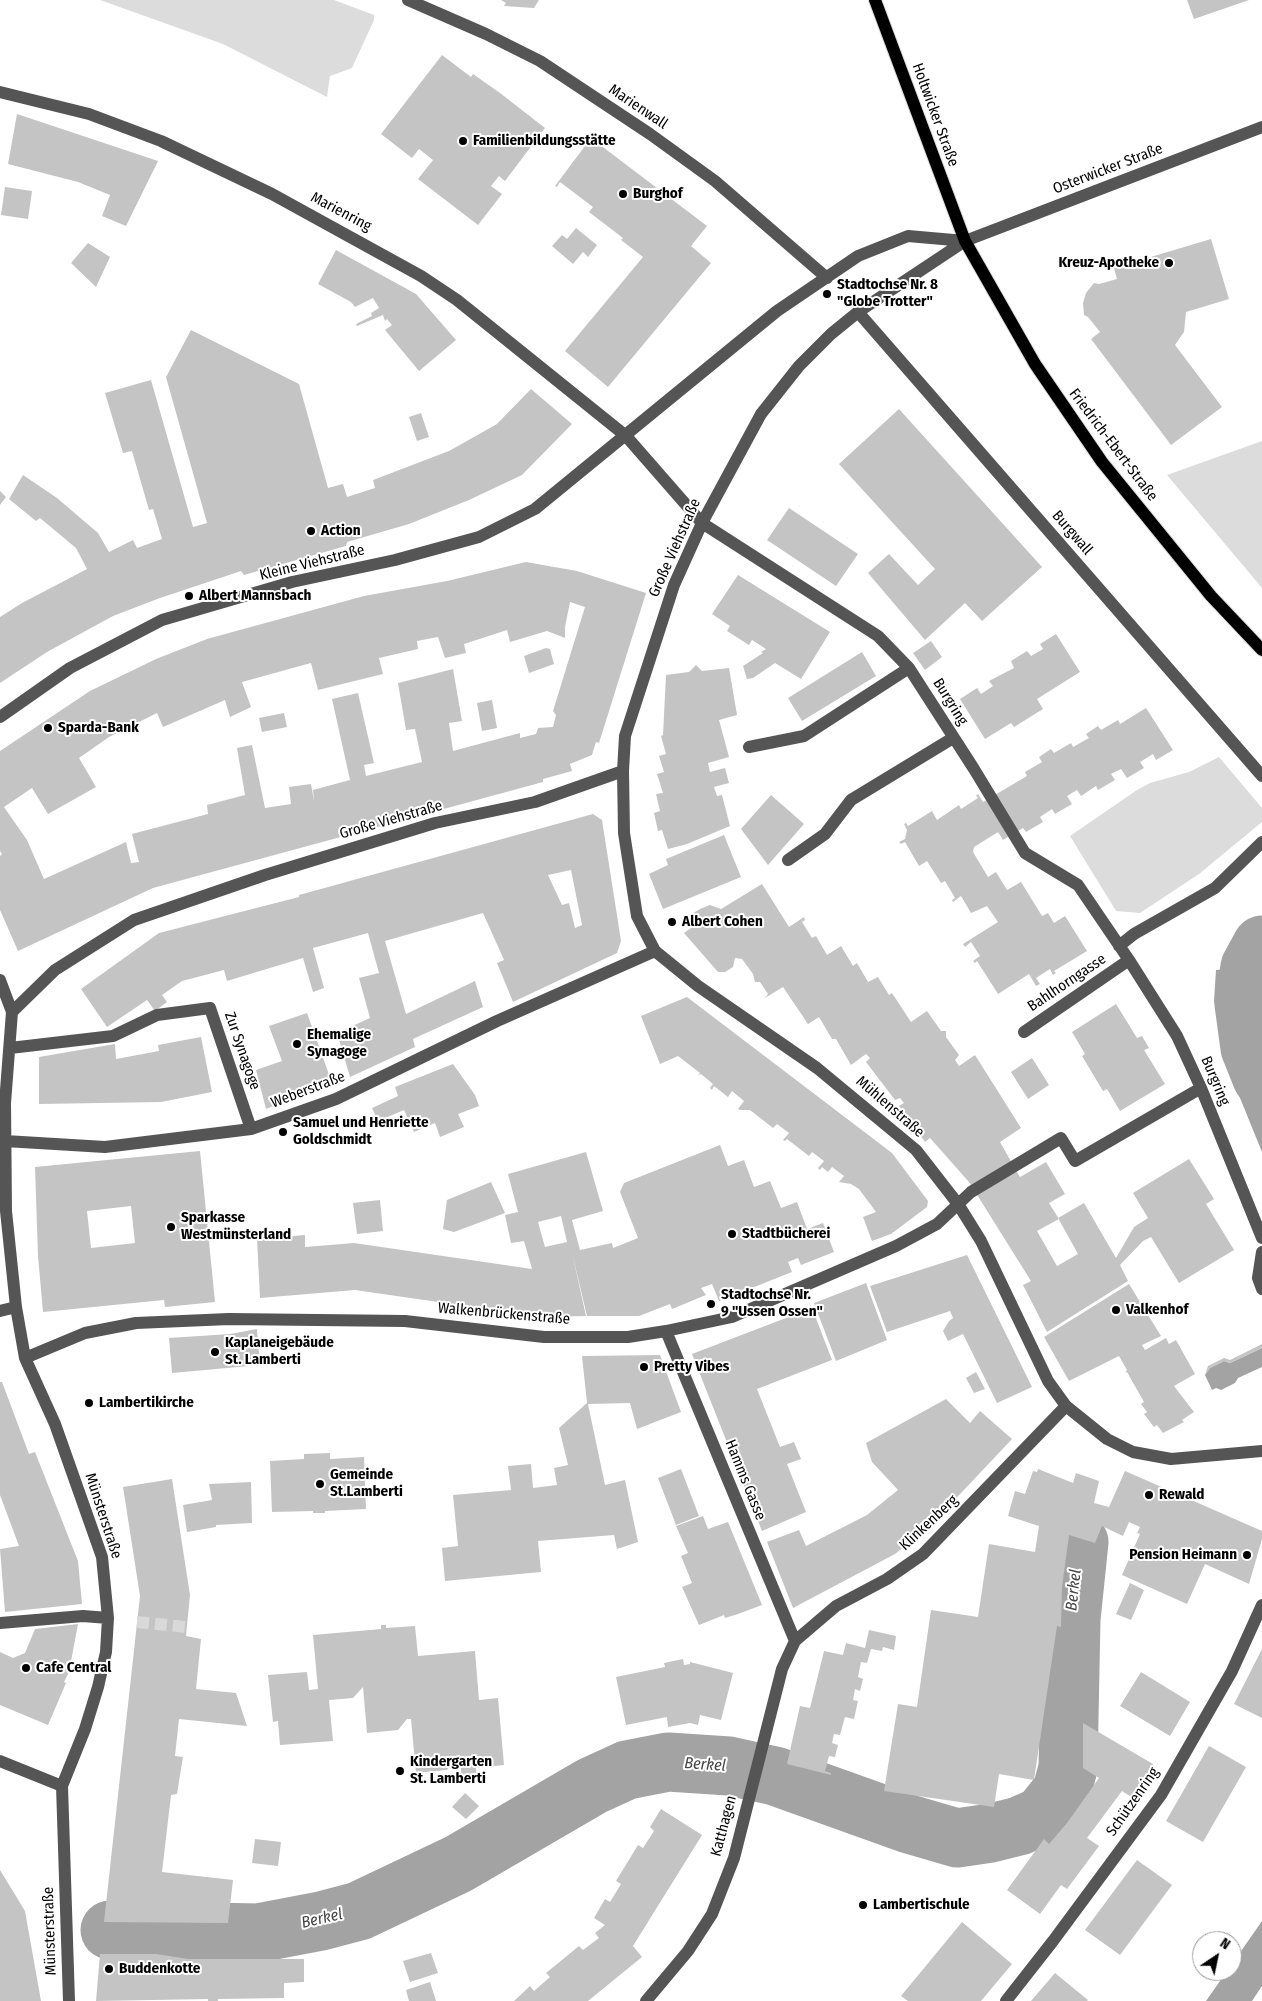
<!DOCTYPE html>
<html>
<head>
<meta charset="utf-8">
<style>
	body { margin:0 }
	#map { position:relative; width:1262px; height:2001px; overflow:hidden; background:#fff; font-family:"Fira Sans Condensed",sans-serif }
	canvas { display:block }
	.north { position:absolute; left:1192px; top:1931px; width:50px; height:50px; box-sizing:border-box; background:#fff; border:1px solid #999; border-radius:50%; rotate:34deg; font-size:14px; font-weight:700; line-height:20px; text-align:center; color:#000 }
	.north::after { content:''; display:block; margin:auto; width:18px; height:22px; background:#000; clip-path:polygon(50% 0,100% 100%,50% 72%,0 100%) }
</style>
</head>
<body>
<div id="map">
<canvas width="1262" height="2001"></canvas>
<div class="north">N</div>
</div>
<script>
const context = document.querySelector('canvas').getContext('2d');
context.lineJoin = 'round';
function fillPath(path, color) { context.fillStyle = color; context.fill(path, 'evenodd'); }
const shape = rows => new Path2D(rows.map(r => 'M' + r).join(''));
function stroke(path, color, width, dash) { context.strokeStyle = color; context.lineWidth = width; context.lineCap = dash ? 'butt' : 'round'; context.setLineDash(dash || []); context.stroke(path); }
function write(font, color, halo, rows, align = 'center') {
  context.font = font + ' "Fira Sans Condensed",sans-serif'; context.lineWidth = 4; context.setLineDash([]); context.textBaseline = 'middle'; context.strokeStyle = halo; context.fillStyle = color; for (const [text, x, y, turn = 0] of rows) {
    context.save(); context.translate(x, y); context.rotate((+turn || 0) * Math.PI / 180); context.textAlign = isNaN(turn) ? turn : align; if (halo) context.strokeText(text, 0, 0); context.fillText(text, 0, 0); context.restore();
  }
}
fillPath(shape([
	[100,0,334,0,374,15,374,20,352,68,330,76,327,97,223,44],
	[1262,441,1262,588,1167,475],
	[1219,757,1262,808,1262,822,1199,874,1140,913,1116,911,1070,836,1137,790,1150,783,1189,772]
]), '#dcdcdc');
fillPath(shape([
	[1250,967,1262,977,1262,1152,1238,1093,1214,1001,1216,970],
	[1262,1348,1262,1367,1238,1378,1235,1383,1221,1390,1216,1388,1212,1390,1205,1375,1210,1368,1224,1361,1230,1363],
	[1262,1921,1262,1986,1252,2001,1206,2001,1227,1971,1232,1971,1232,1964]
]), '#a3a3a3');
stroke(shape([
	[1262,945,1250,967,1244,1004,1250,1048,1262,1078],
	[110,1930,258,1933,321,1921,359,1911,458,1864,592,1786,627,1770,668,1762,729,1766,775,1776,909,1824,957,1838,991,1833,1019,1826,1042,1816,1062,1791,1068,1768,1071,1619,1079,1542]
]), '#a3a3a3', 59);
fillPath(shape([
	[501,0,539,0,534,8,504,6,506,3],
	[1187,0,1249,0,1194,19],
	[442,55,471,77,473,74,500,93,545,128,505,181,499,176,491,186,502,194,478,225,418,179,433,160,419,149,412,158,381,134],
	[17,114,158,161,126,226,102,216,110,195,78,182,8,164],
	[591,138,707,226,691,246,711,263,608,387,565,351,643,257,621,240,623,238,589,212,593,207,560,182,557,187,555,186],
	[5,187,32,191,28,219,1,215],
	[576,228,597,245,588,257,583,252,573,264,552,246,562,235,567,239],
	[1211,239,1229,299,1186,312,1184,332,1175,345,1222,407,1171,445,1091,339,1100,332,1088,317,1084,315,1083,303,1086,293,1094,283,1099,284,1117,279,1114,268],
	[88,243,110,257,96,287,71,263],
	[336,250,416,294,456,340,419,371,385,330,392,325,387,319,385,321,383,315,357,326,356,324,372,316,371,313,379,308,373,298,355,307,351,302,318,284],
	[191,330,299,384,328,488,343,484,347,497,375,488,373,480,449,451,497,424,531,389,572,424,522,475,469,500,409,524,347,542,346,546,244,575,241,571,160,598,113,616,47,652,0,683,0,617,22,603,87,569,76,548,40,518,36,521,9,499,23,475,57,498,98,533,109,552,133,540,137,548,162,539,153,509,149,510,132,451,123,453,105,393,151,380,193,527,207,523,166,377],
	[899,409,1042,567,982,621,965,603,925,640,868,573,889,554,918,585,935,569,839,464],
	[421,413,429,437,417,441,409,417],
	[0,491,6,497,0,505],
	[789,508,858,554,836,586,767,540],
	[526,562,577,571,646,593,599,743,596,742,592,755,570,764,572,771,543,779,543,782,153,888,18,951,0,910,0,856,2,854,0,851,0,751,90,691,156,659,207,639,364,596,447,581],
	[570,602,585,607,553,711,556,715,553,727,538,728,536,734,520,738,520,733,453,751,449,723,462,721,453,669,422,677,398,683,406,730,415,729,422,762,366,776,364,765,374,763,358,693,332,699,350,780,313,790,314,801,311,784,289,787,291,804,265,808,252,745,237,748,245,795,207,805,208,814,132,834,139,862,131,863,126,842,44,879,27,840,4,807,32,788,48,814,96,787,79,758,109,737,157,713,163,727,225,700,230,717,251,707,242,682,311,663,318,690,383,674,379,658,418,649,417,641,438,637,445,658,466,653,464,644,507,630,510,642,547,631,565,638,565,627],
	[738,575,830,632,801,679,775,663,753,678,747,679,743,666,763,653,761,652,766,649,752,640,749,645,727,631,730,626,712,614],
	[1056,634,1080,672,1037,699,1043,709,1014,727,1011,723,985,739,960,699,977,688,981,694,993,686,989,681,1014,668,1011,661,1027,651,1031,656,1043,649,1040,644],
	[931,641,942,657,925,670,913,653],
	[546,648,550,649,554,664,529,673,524,656],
	[862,652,876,676,802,721,788,698],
	[696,665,702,671,729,668,737,715,719,720,729,757,708,763,710,772,725,768,729,783,714,787,717,796,722,795,730,826,687,844,668,849,662,830,658,831,654,813,660,811,656,794,663,793,657,774,664,772,659,756,666,754,661,736,663,735,666,675,689,672],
	[492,700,497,728,482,731,477,703],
	[1146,708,1173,750,1156,760,1153,754,1140,762,1144,768,1127,778,1121,769,1111,774,1115,780,1098,790,1096,786,1081,796,1077,790,1067,796,1072,804,1055,814,1052,809,1040,817,1043,822,1026,832,1023,828,1003,840,998,832,974,847,973,852,988,877,996,872,1007,890,1021,882,1042,916,1048,913,1054,923,1065,916,1087,951,1054,971,1056,973,1053,975,1050,969,1036,978,1040,984,1036,986,1029,974,998,994,977,961,975,963,973,961,980,956,971,942,965,947,963,944,998,922,987,906,971,913,961,896,953,902,952,900,955,898,945,881,941,883,927,861,919,866,905,842,901,844,899,842,905,839,907,830,904,824,906,823,908,826,932,811,937,820,959,805,961,809,978,798,976,795,978,794,983,802,1027,776,1025,772,1042,762,1039,757,1051,749,1054,753,1071,743,1073,747,1089,738,1086,734,1098,726,1101,730,1118,720,1120,724],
	[284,713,287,727,262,732,259,718],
	[771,795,804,824,768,865,741,829],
	[593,814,602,820,621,941,617,953,513,1002,497,963,504,960,483,913,385,941,406,1014,475,981,483,1007,413,1039,415,1047,350,1077,337,1033,370,1018,359,978,379,973,368,933,313,948,324,988,313,992,303,958,227,981,224,970,182,981,162,995,167,1002,155,1011,147,1000,107,1027,81,989,159,933,299,897,299,895],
	[571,870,582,925,575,928,569,903,562,905,548,875],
	[724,835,741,877,663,909,649,874,668,865,666,859],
	[762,884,789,927,804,917,805,920,802,922,812,938,816,936,827,955,841,946,853,966,857,963,868,982,878,977,889,995,892,993,911,1022,927,1011,941,1031,946,1031,946,1037,959,1055,955,1060,959,1066,975,1055,1021,1128,1000,1142,1020,1177,1046,1162,1065,1194,1049,1203,1059,1219,1037,1231,1057,1266,1078,1254,1058,1218,1084,1203,1116,1258,1134,1227,1148,1218,1133,1193,1189,1159,1214,1199,1206,1204,1234,1250,1179,1283,1151,1237,1143,1241,1120,1265,1128,1281,1047,1332,1023,1285,1031,1281,969,1182,930,1138,925,1142,899,1106,904,1103,900,1098,895,1100,866,1062,870,1058,866,1054,851,1065,836,1039,832,1039,819,1017,808,1024,783,987,765,998,768,994,760,982,755,982,753,974,742,959,735,958,733,967,725,972,718,972,684,933,691,928,685,918,700,909,710,905,721,909],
	[687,997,892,1153,928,1201,927,1207,891,1234,872,1241,863,1217,876,1212,859,1189,851,1184,839,1182,844,1176,832,1167,828,1172,822,1167,820,1170,818,1168,824,1161,812,1152,809,1156,787,1139,785,1141,783,1140,789,1133,777,1124,773,1128,750,1110,740,1110,738,1109,744,1101,732,1091,728,1097,714,1086,712,1090,710,1088,713,1084,701,1074,698,1075,700,1073,678,1056,660,1064,641,1016],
	[1116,1004,1137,1038,1142,1036,1149,1048,1144,1050,1165,1084,1120,1111,1107,1089,1103,1091,1082,1056,1085,1054,1072,1032],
	[307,1013,332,1083,266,1109,256,1070,282,1061,269,1026],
	[201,1037,212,1092,161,1102,39,1104,39,1057,115,1044,116,1059,159,1051,158,1045],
	[1032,1058,1049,1085,1028,1099,1011,1072],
	[453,1064,475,1095,479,1106,458,1114,464,1127,440,1137,435,1123,414,1132,404,1110,378,1121,372,1108,398,1096,395,1087],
	[720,1145,728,1166,744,1160,754,1187,770,1181,781,1208,797,1202,807,1229,823,1223,834,1252,801,1265,798,1258,788,1262,792,1272,719,1301,712,1284,701,1288,706,1295,672,1309,670,1304,639,1316,587,1316,572,1253,586,1316,542,1317,355,1290,260,1298,257,1239,305,1235,305,1247,354,1243,532,1269,524,1241,511,1243,505,1215,518,1212,508,1174,586,1152,603,1211,572,1220,580,1250,612,1243,613,1248,638,1238,620,1192,624,1183],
	[561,1216,567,1242,545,1247,538,1222],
	[200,1151,215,1302,165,1307,164,1300,43,1312,38,1256,35,1167],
	[131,1206,135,1243,91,1248,87,1211],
	[491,1182,505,1213,454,1232,443,1229,447,1200],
	[380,1200,383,1231,357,1234,353,1203],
	[967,1255,1032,1387,997,1403,963,1334,948,1341,943,1331,949,1321,953,1318,950,1311,887,1332,870,1286],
	[866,1283,887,1340,836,1361,814,1303],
	[1129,1284,1161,1336,1142,1345,1145,1350,1166,1338,1169,1344,1176,1340,1195,1374,1174,1386,1194,1412,1182,1420,1184,1422,1163,1433,1157,1425,1154,1427,1144,1414,1147,1412,1141,1404,1144,1402,1127,1372,1125,1373,1127,1370,1119,1356,1069,1381,1044,1337],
	[812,1308,832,1360,757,1389,780,1447,794,1442,801,1459,787,1464,806,1512,762,1531,692,1354],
	[257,1329,260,1365,172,1373,169,1338,230,1334],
	[1262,1344,1262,1348,1230,1363,1224,1361,1210,1368,1205,1375,1208,1366,1224,1358,1230,1360],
	[660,1355,681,1412,637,1429,630,1403,588,1404,605,1485,625,1480,638,1542,617,1549,614,1535,538,1541,541,1572,445,1581,442,1548,458,1546,453,1495,511,1490,508,1466,531,1464,533,1488,557,1485,554,1468,568,1465,559,1428,587,1403,582,1356],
	[976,1372,985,1389,974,1393,966,1378],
	[0,1382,2,1382,29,1454,35,1452,78,1561,82,1604,5,1612,0,1549,19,1546,0,1495],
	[946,1399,970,1423,980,1411,1012,1439,929,1527,895,1554,793,1608,767,1542,799,1530,806,1546,867,1515,898,1490,872,1462,866,1443],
	[330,1453,330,1459,364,1457,366,1509,325,1511,325,1513,313,1513,313,1511,272,1512,270,1461,304,1459,304,1454],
	[681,1469,699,1516,676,1525,658,1478],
	[1038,1469,1073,1483,1076,1473,1099,1481,1094,1503,1109,1507,1125,1471,1262,1531,1262,1539,1249,1584,1205,1564,1187,1604,1122,1575,1140,1534,1137,1533,1140,1527,1129,1522,1123,1536,1102,1526,1095,1543,1069,1535,1062,1587,1061,1627,1057,1626,1034,1780,999,1774,994,1807,884,1791,898,1704,917,1707,931,1610,978,1617,989,1544,1035,1552,1039,1526,1008,1516,1015,1491,1025,1494,1033,1471,1037,1472],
	[172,1479,190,1595,186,1636,201,1639,196,1689,236,1693,247,1726,179,1719,175,1756,183,1757,177,1794,171,1795,162,1872,233,1880,228,1923,104,1922,140,1596,123,1487],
	[251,1482,252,1523,216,1525,216,1527,187,1532,183,1505,212,1500,209,1484],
	[703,1516,708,1529,728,1522,762,1605,738,1614,725,1618,724,1615,699,1625,682,1587,692,1583,681,1556,688,1553,676,1526],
	[1130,1583,1144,1590,1131,1620,1116,1614],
	[78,1624,69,1672,64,1682,66,1683,48,1725,0,1705,0,1652,13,1658,25,1653,35,1629],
	[381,1625,386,1625,386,1628,415,1626,418,1656,475,1651,479,1700,498,1698,504,1765,476,1768,477,1781,462,1782,460,1759,455,1759,447,1770,416,1773,411,1719,407,1719,398,1730,367,1733,363,1687,353,1698,329,1700,333,1741,280,1745,278,1721,273,1722,268,1675,307,1672,309,1690,318,1689,313,1635,381,1629],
	[869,1630,896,1636,894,1650,883,1647,882,1651,871,1649,867,1663,861,1662,858,1677,863,1679,860,1691,855,1689,853,1700,858,1701,854,1719,845,1717,840,1735,834,1734,832,1743,838,1745,835,1757,829,1756,825,1771,831,1773,831,1775,787,1764,800,1706,810,1708,824,1651,843,1655,846,1643,865,1648],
	[1262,1649,1262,1718,1234,1704],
	[683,1659,684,1665,690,1664,690,1662,733,1673,721,1720,700,1715,698,1725,690,1723,668,1727,667,1717,626,1725,616,1677,665,1667,664,1663],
	[1141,1672,1190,1702,1170,1736,1120,1706],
	[1083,1723,1153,1764,1133,1798,1122,1791,1087,1838,1099,1846,1067,1889,1061,1885,1040,1914,1007,1890,1044,1839,1049,1844,1067,1823,1099,1778,1083,1768],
	[1209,1746,1246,1767,1203,1842,1166,1821],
	[465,1793,479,1806,466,1819,452,1807],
	[661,1809,702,1835,633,1946,642,1957,588,2001,514,2001,530,1986,534,1991,550,1977,546,1973,579,1946,583,1950,599,1938,595,1933,605,1925,594,1918,605,1899,610,1902,621,1884,616,1881,638,1845,643,1848,654,1831,650,1827],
	[255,1839,281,1842,278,1866,252,1863],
	[1137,1860,1172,1885,1120,1955,1085,1930],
	[0,1870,25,1911,41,2001,0,2001],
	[962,1922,1012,1964,981,2001,908,2001,901,1996],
	[431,1953,438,1973,410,1982,403,1961],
	[100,1954,156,1954,188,1959,304,1959,304,1982,284,1983,284,1998,218,1999,218,2001,208,2001,208,1999,96,2001],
	[1055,1973,1088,2000,1087,2001,1031,2001],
	[430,1982,436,2001,409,2001,406,1990]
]), '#c4c4c4');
stroke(shape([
	[137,1622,186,1627]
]), '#d9d9d9', 12, [12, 6]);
const major = shape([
	[875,0,965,241,1035,364,1102,462,1211,596,1262,650]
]);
stroke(major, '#dbdbdb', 14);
stroke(shape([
	[408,0,486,34,540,61,650,134,715,181,827,278],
	[0,92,89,114,161,141,272,194,421,276,457,300,626,436,702,523,878,636,909,668,974,769,1025,853,1078,885,1129,960,1177,1036,1201,1088,1262,1238],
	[1262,127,965,241,858,312,831,334,799,366,761,414,702,523,674,585,625,736,623,771,624,833,637,916,655,951,698,986,817,1068,916,1150,958,1204,981,1241,1048,1381,1066,1406,1107,1439,1133,1452,1171,1459,1262,1451],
	[858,312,1262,776],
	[0,717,70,668,162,620,292,582,395,560,479,537,535,509,777,311,858,256,908,236,965,241],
	[749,747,804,736,909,668],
	[788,860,825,834,851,800,953,738],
	[1119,946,1134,934,1215,888,1262,842],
	[0,980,12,1012,5,1103,6,1211,16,1307,25,1358,55,1424,102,1557,108,1618,106,1652,98,1687,85,1729,62,1786,69,2001],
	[12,1012,55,970,134,920,265,875,435,823,535,802,623,771],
	[1024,1032,1129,960],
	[10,1048,113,1036,157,1015,210,1008,251,1129],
	[5,1141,105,1147,251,1129,336,1099,497,1021,655,951],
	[1262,1252,1258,1278,1262,1289],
	[0,1311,16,1307],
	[666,1331,795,1641],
	[25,1358,85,1333,136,1323,229,1319,405,1321,544,1337,628,1337,666,1331,732,1317,896,1246,937,1224,971,1192,1061,1138,1075,1161,1201,1088],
	[0,1623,83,1616,108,1618],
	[0,1761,62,1786],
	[646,2001,688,1951,712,1914,734,1858,782,1669,795,1641,836,1606,887,1579,923,1554,1066,1406],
	[1006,2001,1053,1941,1161,1795,1232,1671,1262,1605]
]), '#555', 12);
stroke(major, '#000', 12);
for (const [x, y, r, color] of [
	[463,141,5,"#000"],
	[623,194,5,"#000"],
	[1169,263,5,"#000"],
	[827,294,5,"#000"],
	[311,531,5,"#000"],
	[189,596,5,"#000"],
	[48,728,5,"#000"],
	[672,922,5,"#000"],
	[297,1044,5,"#000"],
	[283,1132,5,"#000"],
	[171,1227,5,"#000"],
	[732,1234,5,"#000"],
	[711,1304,5,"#000"],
	[1116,1310,5,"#000"],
	[215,1352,5,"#000"],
	[644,1367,5,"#000"],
	[89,1403,5,"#000"],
	[320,1484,5,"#000"],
	[1149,1495,5,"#000"],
	[1247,1555,5,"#000"],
	[26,1668,5,"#000"],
	[400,1771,5,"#000"],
	[863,1905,5,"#000"],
	[109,1969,5,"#000"]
]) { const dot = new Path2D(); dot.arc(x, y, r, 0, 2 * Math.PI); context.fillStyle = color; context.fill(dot); stroke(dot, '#fff', 2); }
write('15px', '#000', '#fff', [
	["Marienwall",638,107,34],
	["Holtwicker Straße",935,115,70],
	["Osterwicker Straße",1108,169,-21],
	["Marienring",341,212,28],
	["Friedrich-Ebert-Straße",1113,445,53],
	["Burgwall",1072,533,49],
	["Große Viehstraße",675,548,-66],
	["Kleine Viehstraße",312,563,-14],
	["Burgring",950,702,58],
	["Große Viehstraße",391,820,-16],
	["Bahlhorngasse",1067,983,-34],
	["Zur Synagoge",242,1051,71],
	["Burgring",1215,1081,67],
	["Weberstraße",308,1090,-21],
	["Mühlenstraße",890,1107,41],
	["Walkenbrückenstraße",504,1314,5],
	["Hamms Gasse",745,1480,68],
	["Münsterstraße",103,1516,72],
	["Klinkenberg",929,1523,-43],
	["Schützenring",1133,1802,-55],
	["Katthagen",724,1826,-75],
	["Münsterstraße",50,1931,-92]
]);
write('bold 15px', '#000', '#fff', [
	["Familienbildungsstätte",473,141],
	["Burghof",633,194],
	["Kreuz-Apotheke",1159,263,"right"],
	["Stadtochse Nr. 8",837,285],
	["\"Globe Trotter\"",837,302],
	["Action",321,531],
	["Albert Mannsbach",199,596],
	["Sparda-Bank",58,728],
	["Albert Cohen",682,922],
	["Ehemalige",307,1035],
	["Synagoge",307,1052],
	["Samuel und Henriette",293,1123],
	["Goldschmidt",293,1140],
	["Sparkasse",181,1218],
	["Westmünsterland",181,1235],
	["Stadtbücherei",742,1234],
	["Stadtochse Nr.",721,1295],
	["9 \"Ussen Ossen\"",721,1312],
	["Valkenhof",1126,1310],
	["Kaplaneigebäude",225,1343],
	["St. Lamberti",225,1360],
	["Pretty Vibes",654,1367],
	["Lambertikirche",99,1403],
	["Gemeinde",330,1475],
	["St.Lamberti",330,1492],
	["Rewald",1159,1495],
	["Pension Heimann",1237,1555,"right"],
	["Cafe Central",36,1668],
	["Kindergarten",410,1762],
	["St. Lamberti",410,1779],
	["Lambertischule",873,1905],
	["Buddenkotte",119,1969]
], 'left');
write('italic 16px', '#444', '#fff', [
	["Berkel",1074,1590,-84],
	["Berkel",705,1765,4],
	["Berkel",322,1919,-13]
]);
</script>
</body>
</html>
